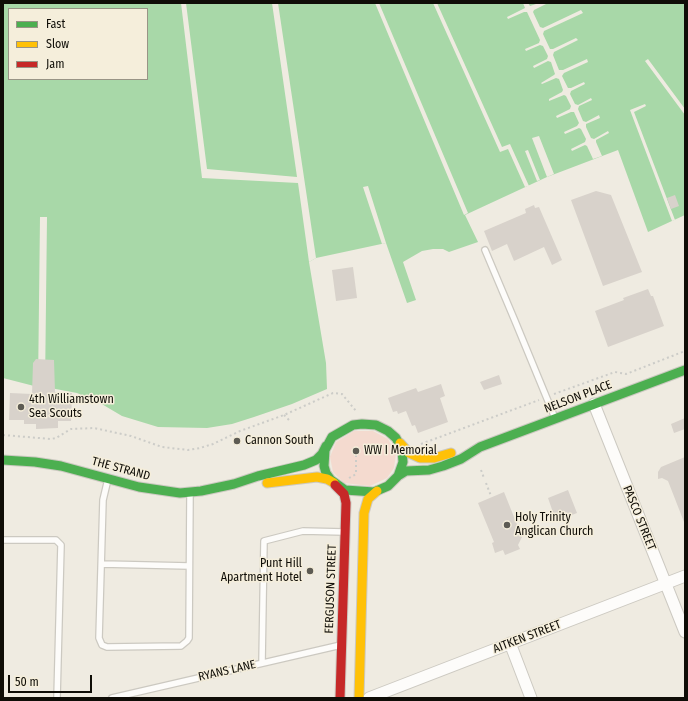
<!DOCTYPE html>
<html>
<head>
<meta charset="utf-8">
<style>
	body { margin:0 }
	#map { position:relative; width:688px; height:701px; overflow:hidden; background:#efebe1; font-family:"Fira Sans Condensed",sans-serif }
	canvas { display:block }
	.frame { position:absolute; inset:0; border:4px solid #0f0d07; pointer-events:none }
	.legend { position:absolute; left:8px; top:8px; width:140px; height:72px; box-sizing:border-box; background:#f5eedb; border:1px solid #999486; margin:0; padding:5px 7px; list-style:none; font-size:12px; color:#0f0d07 }
	.legend li { display:flex; align-items:center; gap:8px; height:20px }
	.legend b { width:20px; border:1px solid #999486 }
	.scale { position:absolute; left:8px; top:675px; width:84px; height:18px; box-sizing:border-box; border:2px solid #0f0d07; border-top:0; padding-left:5px; font-size:12px; line-height:14px; white-space:nowrap; color:#0f0d07; -webkit-text-stroke:3px #f5eedb; paint-order:stroke }
</style>
</head>
<body>
<div id="map">
<canvas width="688" height="701"></canvas>
<div class="frame"></div>
<ul class="legend">
<li><b style="height:5px;background:#4caf50"></b>Fast</li>
<li><b style="height:5px;background:#ffc107"></b>Slow</li>
<li><b style="height:5px;background:#c62828"></b>Jam</li>
</ul>
<div class="scale">50 m</div>
</div>
<script>
const context = document.querySelector('canvas').getContext('2d');
context.lineJoin = 'round';
function fillPath(path, color) { context.fillStyle = color; context.fill(path, 'evenodd'); }
const shape = rows => new Path2D(rows.map(r => 'M' + r).join(''));
function stroke(path, color, width, dash) { context.strokeStyle = color; context.lineWidth = width; context.lineCap = dash ? 'butt' : 'round'; context.setLineDash(dash || []); context.stroke(path); }
function write(font, color, halo, rows, align = 'center') {
  context.font = font + ' "Fira Sans Condensed",sans-serif'; context.lineWidth = 3; context.setLineDash([]); context.textBaseline = 'middle'; context.strokeStyle = halo; context.fillStyle = color; for (const [text, x, y, turn = 0] of rows) {
    context.save(); context.translate(x, y); context.rotate((+turn || 0) * Math.PI / 180); context.textAlign = isNaN(turn) ? turn : align; if (halo) context.strokeText(text, 0, 0); context.fillText(text, 0, 0); context.restore();
  }
}
fillPath(shape([
	[354,431,373,431,388,439,396,454,394,468,387,478,370,486,344,483,333,472,330,457,336,442]
]), '#f4dacf');
fillPath(shape([
	[3,3,685,3,685,215,648,232,618,150,547,177,465,215,478,242,449,252,443,249,433,249,422,251,403,262,416,300,407,303,386,243,316,258,309,262,326,363,327,389,292,404,254,417,232,424,207,428,158,427,122,416,100,403,77,393,45,387,38,387,3,378],
	[9,9,147,9,147,79,9,79]
]), '#a8d8a8');
fillPath(shape([
	[181,3,186,3,207,169,297,177,272,3,278,3,316,258,309,262,298,183,202,178],
	[375,3,379,3,468,213,464,215],
	[433,3,437,3,502,147,510,144,529,186,525,187,508,149,500,152],
	[523,3,528,3,530,6,539,3,548,3,534,10,533,12,540,27,543,28,581,10,583,13,544,31,543,34,550,49,553,49,576,38,578,40,554,52,553,55,559,70,563,70,587,59,588,62,564,73,562,76,568,88,571,88,584,82,585,84,571,91,570,94,575,104,578,105,591,98,592,100,579,106,578,109,583,121,586,122,599,115,600,118,586,124,586,127,591,138,594,139,608,131,609,133,596,140,596,142,602,156,593,159,587,146,585,145,572,151,571,149,585,142,586,139,581,129,579,128,565,134,564,132,577,126,579,123,574,112,571,112,557,118,556,116,570,109,571,106,566,96,564,95,549,101,549,99,562,92,563,90,559,79,556,78,542,84,541,83,554,75,555,74,551,62,548,61,534,68,533,66,547,59,548,56,543,46,540,45,526,51,525,49,539,43,540,40,527,12,524,12,508,19,507,17,525,8],
	[648,59,685,109,685,115,645,61],
	[645,104,646,106,634,112,675,220,672,221,630,110],
	[539,136,554,174,547,177,532,138],
	[528,150,540,180,537,181,525,151],
	[368,186,386,243,382,244,363,187],
	[40,217,47,217,45,387,38,387]
]), '#efebe1');
fillPath(shape([
	[596,191,611,195,642,272,603,286,571,200],
	[675,195,679,206,671,209,667,198],
	[534,205,535,208,539,207,562,260,552,265,544,247,514,261,507,244,492,251,484,231,526,213,525,209],
	[353,267,357,298,336,301,332,270],
	[648,289,651,296,653,296,664,326,608,347,595,311,624,300,623,298],
	[36,359,54,360,55,392,72,393,71,421,58,421,58,428,36,429,36,424,24,424,24,420,9,420,10,393,32,394,33,363],
	[499,375,502,384,484,390,480,382],
	[441,384,445,396,440,398,448,422,418,433,415,425,412,426,406,411,398,414,397,411,393,412,388,398,416,388,418,392],
	[685,418,685,429,674,433,671,424],
	[685,457,685,522,684,522,668,481,662,478,658,479,658,472,661,467],
	[568,490,577,513,556,521,548,498],
	[504,492,522,537,518,545,520,549,505,555,503,550,495,553,492,543,494,542,478,503]
]), '#d8d2cb');
const lane = shape([
	[485,250,515,321,555,418],
	[108,479,103,500,99,638,102,645,107,647,181,646,187,641,189,638,190,494],
	[3,540,56,540,61,545,57,698],
	[102,564,189,566],
	[262,663,264,541,303,531,344,532],
	[112,698,341,645]
]);
const street = shape([
	[594,404,685,632],
	[510,643,531,698],
	[369,698,685,576]
]);
const fast = shape([
	[362,424,376,425,388,431,396,438,402,450,403,462,398,476,388,486,374,492,345,490,331,480,326,473,324,466,325,450,332,437,353,425,362,424],
	[3,460,35,462,61,466,139,487,180,493,201,491,234,484,258,476,304,465,316,460,322,454,326,446],
	[398,476,406,471,429,470,443,466,461,459,480,447,685,370]
]);
const slow = shape([
	[400,443,409,453,420,458,434,458,451,453],
	[267,483,317,477,327,479,334,483],
	[359,698,364,513,368,499,377,491]
]);
const jam = shape([
	[335,485,344,494,346,503,340,698]
]);
stroke(lane, '#ccc9c1', 8);
stroke(street, '#ccc9c1', 13);
stroke(fast, '#ccc9c1', 11);
stroke(slow, '#ccc9c1', 11);
stroke(jam, '#ccc9c1', 11);
stroke(shape([
	[554,394,615,372,626,374,685,351],
	[284,415,291,422],
	[3,435,51,439,56,438,71,429,94,428,131,436,162,447,188,450,200,448,213,444,240,431,284,415,333,393,342,394,356,411],
	[421,444,539,400],
	[481,470,484,478],
	[349,478,356,474,356,454],
	[486,483,491,496]
]), '#ccccc8', 2, [2, 3]);
stroke(lane, '#fdfcfa', 5.5);
stroke(street, '#fdfcfa', 11);
stroke(fast, '#4caf50', 9);
stroke(slow, '#ffc107', 9);
stroke(jam, '#c62828', 9);
for (const [x, y, r, color] of [
	[21,407,4,"#5d5b53"],
	[237,441,4,"#5d5b53"],
	[356,451,4,"#5d5b53"],
	[507,525,4,"#5d5b53"],
	[310,571,4,"#5d5b53"]
]) { const dot = new Path2D(); dot.arc(x, y, r, 0, 2 * Math.PI); context.fillStyle = color; context.fill(dot); stroke(dot, '#f5eedb', 1.5); }
write('12px', '#0f0d07', '#f5eedb', [
	["NELSON PLACE",578,397,-21],
	["THE STRAND",121,469,15],
	["PASCO STREET",639,518,68],
	["FERGUSON STREET",331,589,-88],
	["AITKEN STREET",527,637,-21],
	["RYANS LANE",227,671,-13]
]);
write('12px', '#0f0d07', '#f5eedb', [
	["4th Williamstown",29,400],
	["Sea Scouts",29,414],
	["Cannon South",245,441],
	["WW I Memorial",364,451],
	["Holy Trinity",515,518],
	["Anglican Church",515,532],
	["Punt Hill",302,564,"right"],
	["Apartment Hotel",302,578,"right"]
], 'left');
</script>
</body>
</html>
